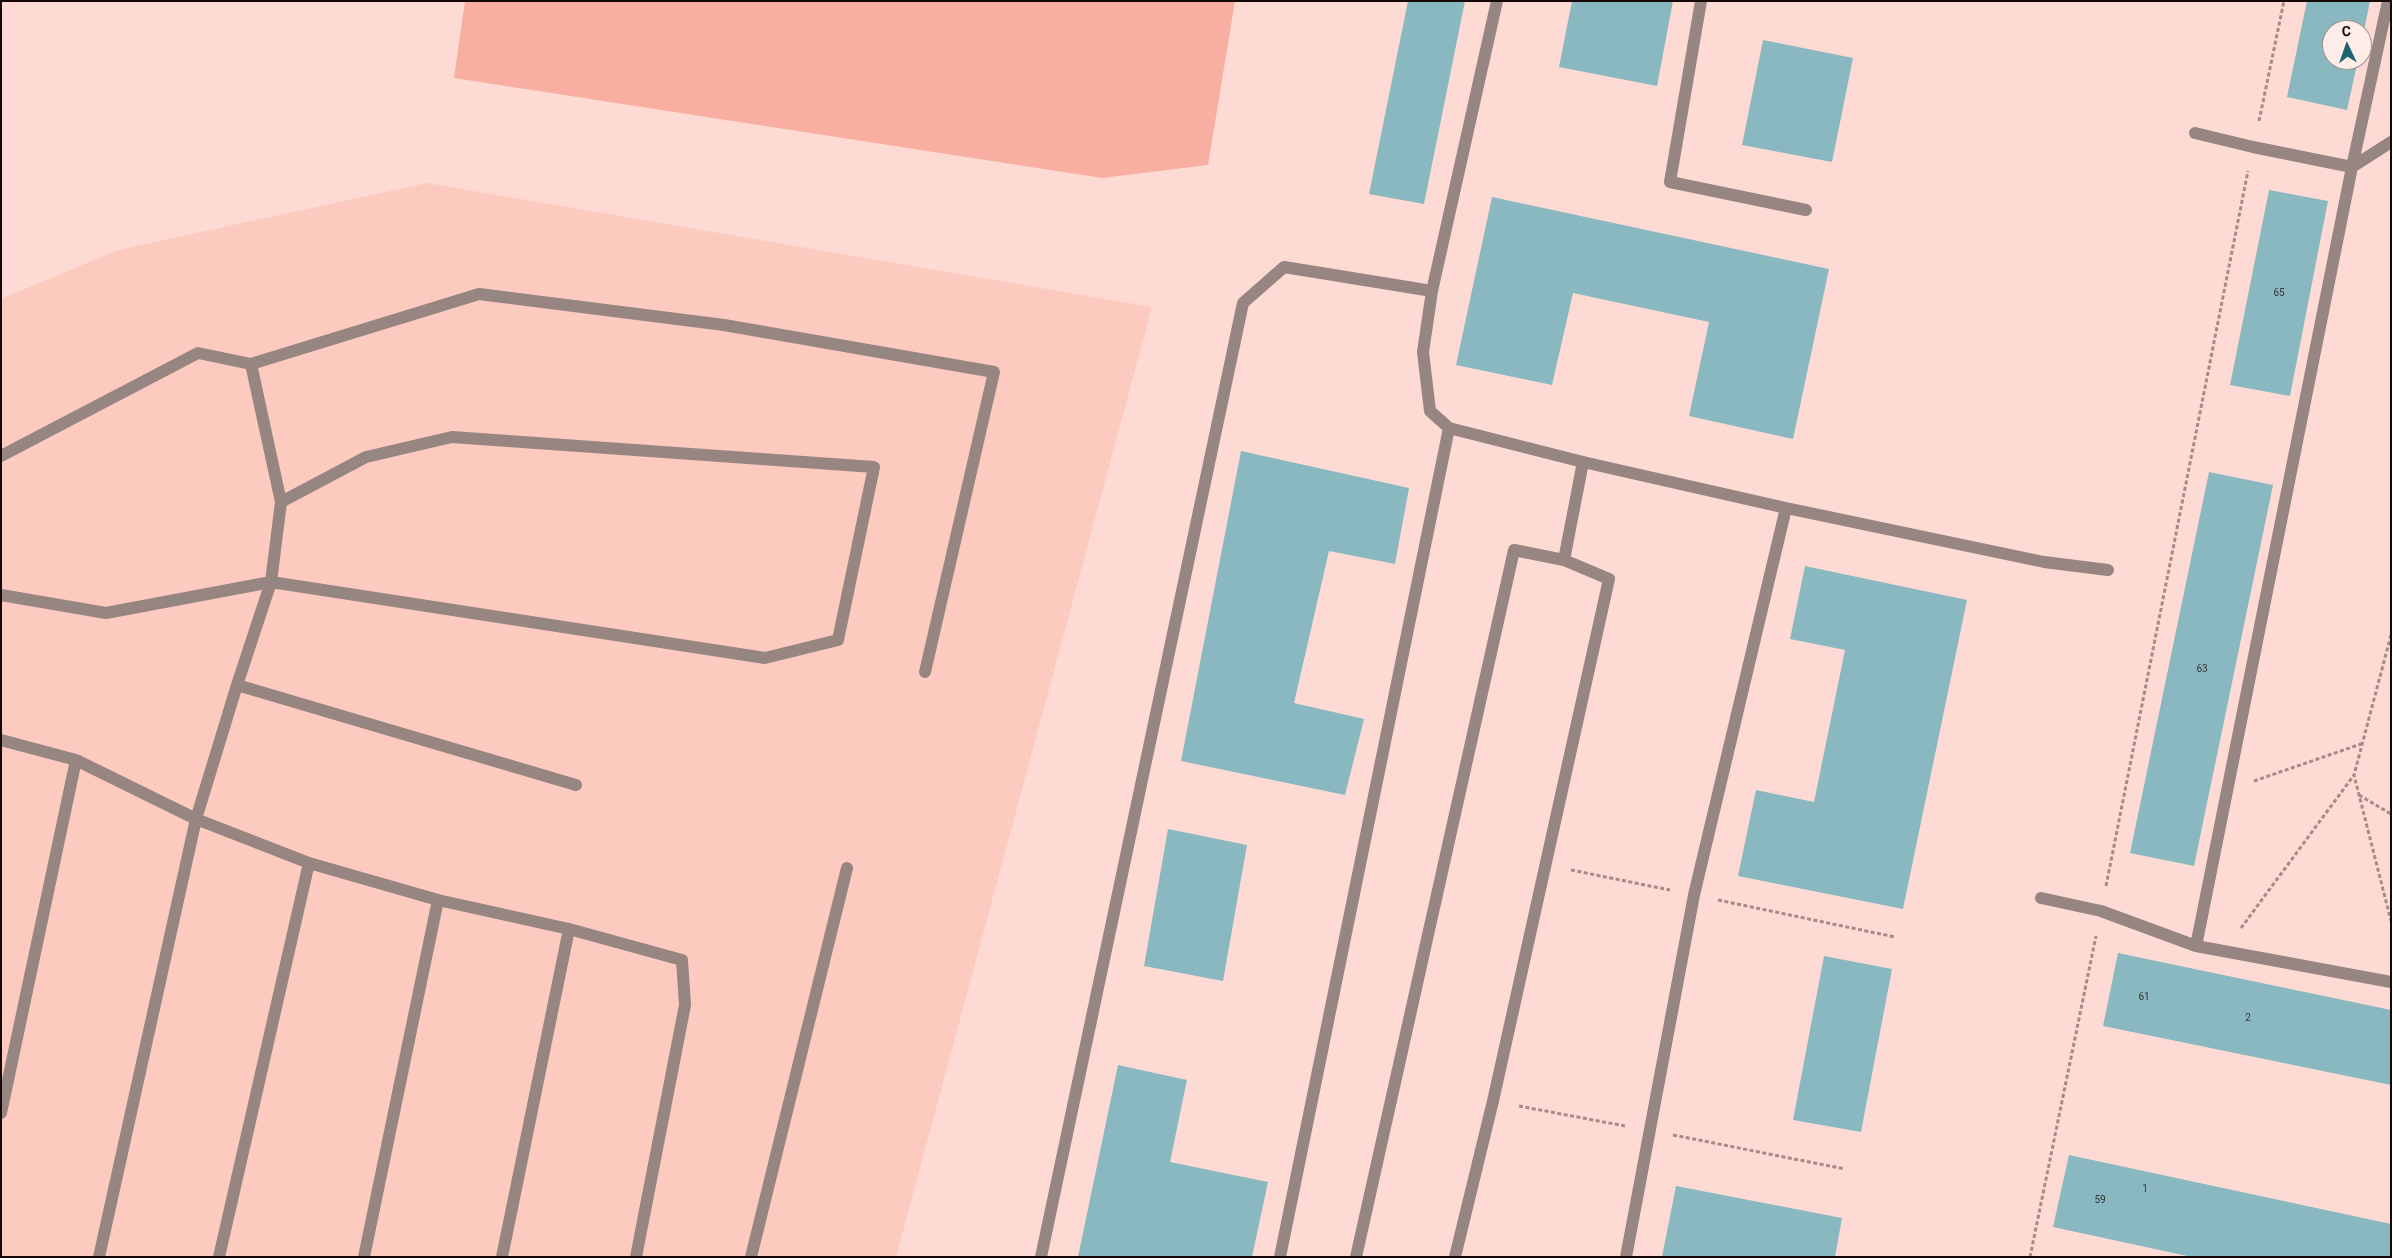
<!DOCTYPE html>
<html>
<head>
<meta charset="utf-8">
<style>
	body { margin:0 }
	#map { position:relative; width:2392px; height:1258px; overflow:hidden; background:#fddbd4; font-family:Roboto,sans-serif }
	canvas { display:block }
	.frame { position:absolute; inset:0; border:2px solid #150806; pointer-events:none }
	.north { position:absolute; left:2322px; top:20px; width:50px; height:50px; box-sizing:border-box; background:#feede9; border:1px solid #a1918e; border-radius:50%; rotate:357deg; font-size:14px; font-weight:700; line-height:20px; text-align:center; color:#150806 }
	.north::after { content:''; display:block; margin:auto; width:18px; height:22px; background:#1a6571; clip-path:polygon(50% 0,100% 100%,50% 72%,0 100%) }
</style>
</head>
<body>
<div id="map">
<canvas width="2392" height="1258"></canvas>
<div class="frame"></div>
<div class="north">С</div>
</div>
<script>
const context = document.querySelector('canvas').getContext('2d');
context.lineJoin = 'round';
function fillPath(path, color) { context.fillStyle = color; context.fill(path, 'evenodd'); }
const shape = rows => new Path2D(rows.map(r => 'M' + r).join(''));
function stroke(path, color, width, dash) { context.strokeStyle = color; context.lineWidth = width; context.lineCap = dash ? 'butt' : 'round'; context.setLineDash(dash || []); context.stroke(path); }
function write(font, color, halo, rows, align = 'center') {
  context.font = font + ' Roboto,sans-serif'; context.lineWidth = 5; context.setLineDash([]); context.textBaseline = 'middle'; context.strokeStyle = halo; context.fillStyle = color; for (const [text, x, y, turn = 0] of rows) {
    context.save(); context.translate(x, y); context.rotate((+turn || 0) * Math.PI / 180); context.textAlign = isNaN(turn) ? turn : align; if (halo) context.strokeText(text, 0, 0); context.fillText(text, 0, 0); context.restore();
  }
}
fillPath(shape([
	[427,183,1152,307,896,1257,1,1257,1,299,118,250]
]), '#fdcac0');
fillPath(shape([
	[465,1,1235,1,1208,165,1102,178,454,78]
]), '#f8afa1');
fillPath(shape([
	[1408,1,1465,1,1424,204,1369,194],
	[1572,1,1673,1,1657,86,1559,67],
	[2307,1,2370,1,2363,36,2362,30,2332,30,2332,60,2358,60,2347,110,2287,97],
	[1763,40,1853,58,1832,162,1742,145],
	[2269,190,2328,201,2290,396,2230,385],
	[1492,197,1829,269,1793,439,1689,416,1709,322,1573,293,1552,385,1456,365],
	[1241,451,1409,488,1395,564,1329,551,1294,703,1364,719,1345,795,1181,761],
	[2209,472,2273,485,2194,866,2130,853],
	[1805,566,1967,600,1903,909,1738,876,1756,790,1814,802,1845,650,1790,639],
	[1168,829,1247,845,1223,981,1144,966],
	[2118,953,2391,1010,2391,1085,2103,1026],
	[1824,956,1892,969,1861,1132,1793,1120],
	[1118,1065,1187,1080,1170,1162,1268,1182,1252,1257,1078,1257],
	[2069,1155,2391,1224,2391,1257,2192,1257,2053,1227],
	[1676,1186,1842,1218,1835,1257,1662,1257]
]), '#8ab8c1');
stroke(shape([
	[2259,121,2284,1],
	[2391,635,2354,775,2391,921],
	[2254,781,2361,744],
	[2359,795,2391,814],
	[1571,870,1670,890],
	[2106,886,2248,171],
	[1718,900,1895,937],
	[2241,928,2354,775],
	[1519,1106,1625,1126],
	[1673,1135,1845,1169],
	[2030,1257,2096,936]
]), '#a58b86', 3, [4, 2.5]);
stroke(shape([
	[1497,1,1432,291,1423,352,1430,411,1449,428,1583,462,1786,508,2044,562,2108,570],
	[1701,1,1670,182,1806,210],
	[2388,1,2352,167,2196,946,2391,982],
	[2195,133,2253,147,2352,167,2391,142],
	[1,456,198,353,251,364],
	[1564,560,1583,462],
	[1,595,106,613,271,582,765,658,838,640,874,467,452,437,366,457,281,502],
	[237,685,576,785],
	[1,740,76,760,196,819,309,863,438,900,569,929,682,960,685,1005,636,1257],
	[2041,898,2101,911,2196,946],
	[1,1113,76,760],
	[99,1257,196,819,237,685,271,582,281,502,251,364,479,294,724,325,994,372,925,672],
	[219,1257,309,863],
	[364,1257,438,900],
	[502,1257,569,929],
	[751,1257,847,868],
	[1041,1257,1243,303,1284,267,1432,291],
	[1280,1257,1449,428],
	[1356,1257,1514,550,1564,560,1609,579,1493,1101,1455,1257],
	[1626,1257,1694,895,1786,508]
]), '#978582', 12);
write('10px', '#323435', null, [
	["65",2279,293],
	["63",2202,669],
	["61",2144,997],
	["2",2248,1018],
	["1",2145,1189],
	["59",2100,1200]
]);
</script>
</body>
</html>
